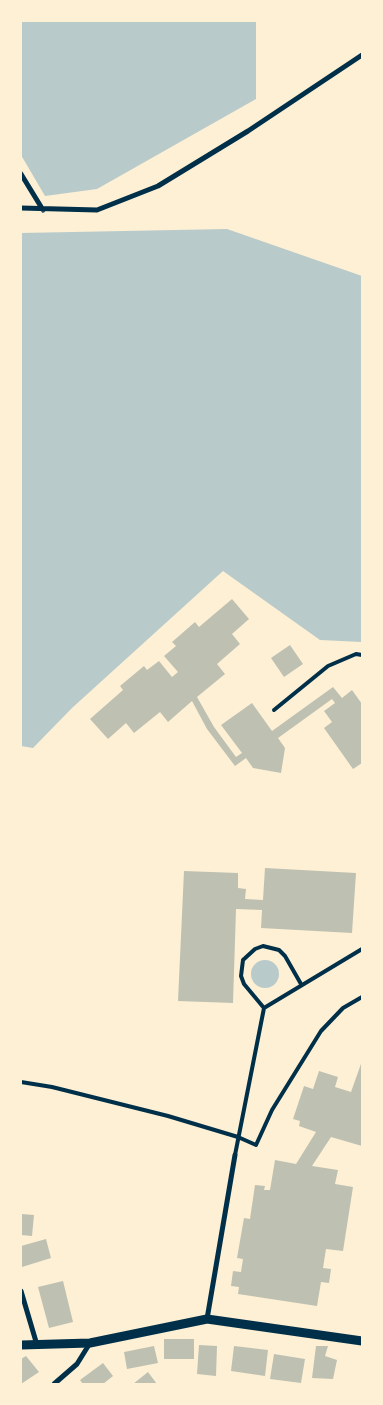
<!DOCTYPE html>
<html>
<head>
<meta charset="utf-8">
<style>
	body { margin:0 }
	#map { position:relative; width:383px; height:1405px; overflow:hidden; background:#fdf0d5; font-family:"Archivo Narrow",sans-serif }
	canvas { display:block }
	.frame { position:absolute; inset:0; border:22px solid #fdf0d5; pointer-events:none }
</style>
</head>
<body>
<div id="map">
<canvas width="383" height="1405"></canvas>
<div class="frame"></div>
</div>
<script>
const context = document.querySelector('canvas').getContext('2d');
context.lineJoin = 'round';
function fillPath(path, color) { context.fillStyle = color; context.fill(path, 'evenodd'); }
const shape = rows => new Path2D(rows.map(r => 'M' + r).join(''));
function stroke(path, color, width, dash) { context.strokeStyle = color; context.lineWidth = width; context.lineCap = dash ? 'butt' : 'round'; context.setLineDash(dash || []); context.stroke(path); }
fillPath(shape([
	[21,21,256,21,256,99,97,189,45,196,21,155],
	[227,229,362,276,362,642,320,640,223,571,72,708,33,748,21,746,21,233],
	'251 974a14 14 0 1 1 28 0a14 14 0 1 1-28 0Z'
]), '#b9caca');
fillPath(shape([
	[232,599,249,619,232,634,240,644,217,664,225,674,197,697,214,727,236,757,242,753,221,725,252,703,272,731,333,687,342,698,352,690,362,704,362,763,353,769,324,728,332,722,324,711,335,703,332,699,278,738,285,748,281,773,253,768,246,758,235,766,207,729,192,701,168,722,160,712,134,733,126,723,108,739,90,719,123,690,120,686,144,666,147,670,159,661,172,677,178,672,164,656,176,646,172,642,195,622,199,627],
	[290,645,303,664,284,677,271,658],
	[265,868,356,873,352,933,261,928,262,910,236,909,233,1003,178,1001,184,871,238,873,238,888,246,889,245,899,263,900],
	[362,1061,362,1146,331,1137,312,1166,338,1170,335,1184,353,1187,343,1251,326,1249,323,1268,331,1269,329,1283,321,1282,317,1306,238,1294,239,1287,231,1286,233,1271,241,1272,243,1259,237,1258,244,1218,250,1219,255,1185,265,1186,264,1190,270,1190,275,1160,296,1164,316,1132,299,1126,300,1121,293,1119,304,1086,313,1089,319,1071,338,1077,335,1087,351,1092],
	[21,1214,34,1215,32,1236,21,1235],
	[46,1239,51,1258,22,1267,21,1246],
	[63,1281,73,1322,49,1328,38,1287],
	[164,1339,194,1339,194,1359,164,1359],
	[199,1345,217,1346,216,1376,197,1374],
	[154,1346,158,1363,127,1369,124,1352],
	[234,1346,268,1350,265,1376,231,1371],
	[316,1346,328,1346,325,1356,337,1360,333,1379,312,1378],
	[274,1354,305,1359,301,1383,270,1379],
	[26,1356,39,1372,21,1384,21,1359],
	[103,1363,113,1376,103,1384,83,1384,80,1380],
	[148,1372,157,1384,133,1384]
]), '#bec0b2');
stroke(shape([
	[274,710,328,666,356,654,362,655],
	[264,1008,244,984,241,976,243,960,255,949,263,946,279,950,285,956,301,984],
	[21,1082,52,1087,168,1116,238,1137,256,1145,272,1110,321,1031,343,1008,362,997],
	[235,1155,264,1008,362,949]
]), '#003049', 4);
stroke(shape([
	[21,174,43,210],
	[21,208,97,210,158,186,248,131,362,55],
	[21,1291,37,1345],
	[207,1319,235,1155],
	[54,1384,77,1364,90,1343]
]), '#003049', 5);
stroke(shape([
	[21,1345,90,1343,207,1319,362,1341]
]), '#003049', 9);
</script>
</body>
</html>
